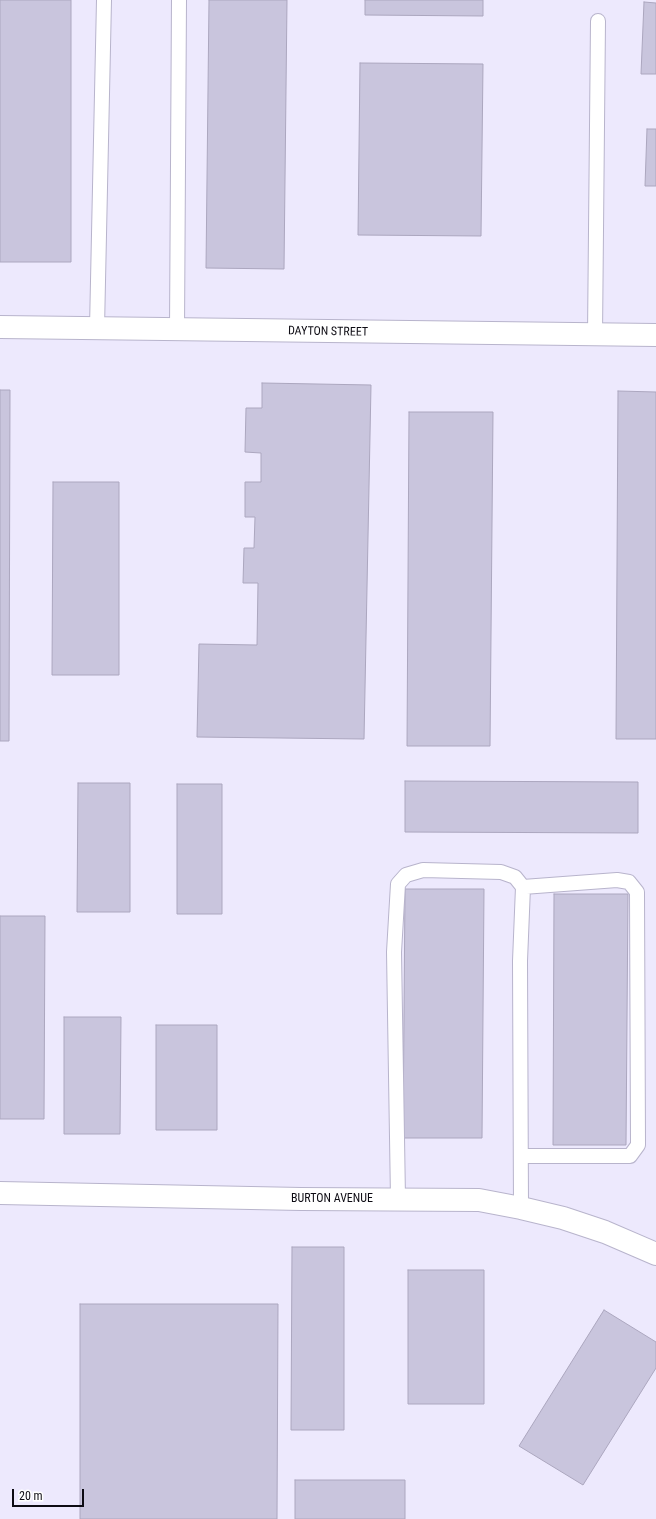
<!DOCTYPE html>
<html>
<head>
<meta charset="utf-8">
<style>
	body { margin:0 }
	#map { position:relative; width:656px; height:1519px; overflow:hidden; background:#f7f6fc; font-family:"Roboto Condensed",sans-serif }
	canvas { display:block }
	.scale { position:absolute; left:12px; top:1489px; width:72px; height:18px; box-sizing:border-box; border:2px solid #0d0b13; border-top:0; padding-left:5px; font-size:12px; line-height:14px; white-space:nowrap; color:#0d0b13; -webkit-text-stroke:3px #fff; paint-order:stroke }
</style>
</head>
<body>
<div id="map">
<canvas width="656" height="1519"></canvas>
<div class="scale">20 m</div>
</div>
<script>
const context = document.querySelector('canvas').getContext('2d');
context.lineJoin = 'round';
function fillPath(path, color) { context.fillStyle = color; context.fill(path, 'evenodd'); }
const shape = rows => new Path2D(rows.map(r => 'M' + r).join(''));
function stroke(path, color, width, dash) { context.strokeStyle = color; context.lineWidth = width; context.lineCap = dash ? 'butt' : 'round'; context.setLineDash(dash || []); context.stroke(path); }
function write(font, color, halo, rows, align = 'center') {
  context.font = font + ' "Roboto Condensed",sans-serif'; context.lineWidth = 3.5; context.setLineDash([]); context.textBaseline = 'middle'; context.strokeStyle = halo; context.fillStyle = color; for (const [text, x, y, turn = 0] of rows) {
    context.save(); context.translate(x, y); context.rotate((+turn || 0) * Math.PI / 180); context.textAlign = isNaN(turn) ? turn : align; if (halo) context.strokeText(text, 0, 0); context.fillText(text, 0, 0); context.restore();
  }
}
fillPath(shape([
	[0,0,656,0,656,1519,0,1519]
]), '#ede9fd');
const building = shape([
	[0,0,71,0,71,262,0,262,0,0],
	[209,0,287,0,284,269,206,268,209,0],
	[365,0,483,0,483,16,365,15,365,0],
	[644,2,656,3,656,74,641,74,644,2],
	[360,63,483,64,481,236,358,235,360,63],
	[647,129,656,129,656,186,645,186,647,129],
	[262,383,371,385,364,739,197,737,199,644,257,645,258,583,243,583,244,548,254,548,255,517,245,517,245,482,261,482,261,453,245,452,246,408,262,408,262,383],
	[0,390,10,390,9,741,0,741,0,390],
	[618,391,656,392,656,739,616,739,618,391],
	[409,412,493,412,490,746,407,746,409,412],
	[53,482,119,482,119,675,52,675,53,482],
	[405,781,638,782,638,833,405,832,405,781],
	[78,783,130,783,130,912,77,912,78,783],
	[177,784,222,784,222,914,177,914,177,784],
	[405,889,484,889,482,1138,403,1138,405,889],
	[554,894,628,894,626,1145,553,1145,554,894],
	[0,916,45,916,44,1119,0,1119,0,916],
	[64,1017,121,1017,120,1134,64,1134,64,1017],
	[156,1025,217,1025,217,1130,156,1130,156,1025],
	[292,1247,344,1247,344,1430,291,1430,292,1247],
	[408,1270,484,1270,484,1404,408,1404,408,1270],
	[80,1304,278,1304,277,1519,80,1519,80,1304],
	[604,1310,656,1342,656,1368,583,1485,519,1446,604,1310],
	[295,1480,405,1480,405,1519,295,1519,295,1480]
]);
fillPath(building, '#c9c5dd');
stroke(building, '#aca7bf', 1);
const lane = shape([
	[97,328,104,0],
	[177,330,179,0],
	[595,335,598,21],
	[521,1156,630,1156,638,1145,637,892,629,882,617,880,523,887],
	[398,1199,394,952,398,884,406,875,423,870,501,872,515,877,523,887,520,961,521,1208]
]);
const street = shape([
	[0,327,656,335],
	[0,1193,301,1199,479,1200,521,1208,563,1218,605,1232,656,1254]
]);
stroke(lane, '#b8b4cc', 16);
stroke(street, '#b8b4cc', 24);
stroke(lane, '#fff', 14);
stroke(street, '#fff', 22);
write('12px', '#0d0b13', '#fff', [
	["DAYTON STREET",328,332,1],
	["BURTON AVENUE",332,1199]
]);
</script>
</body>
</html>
